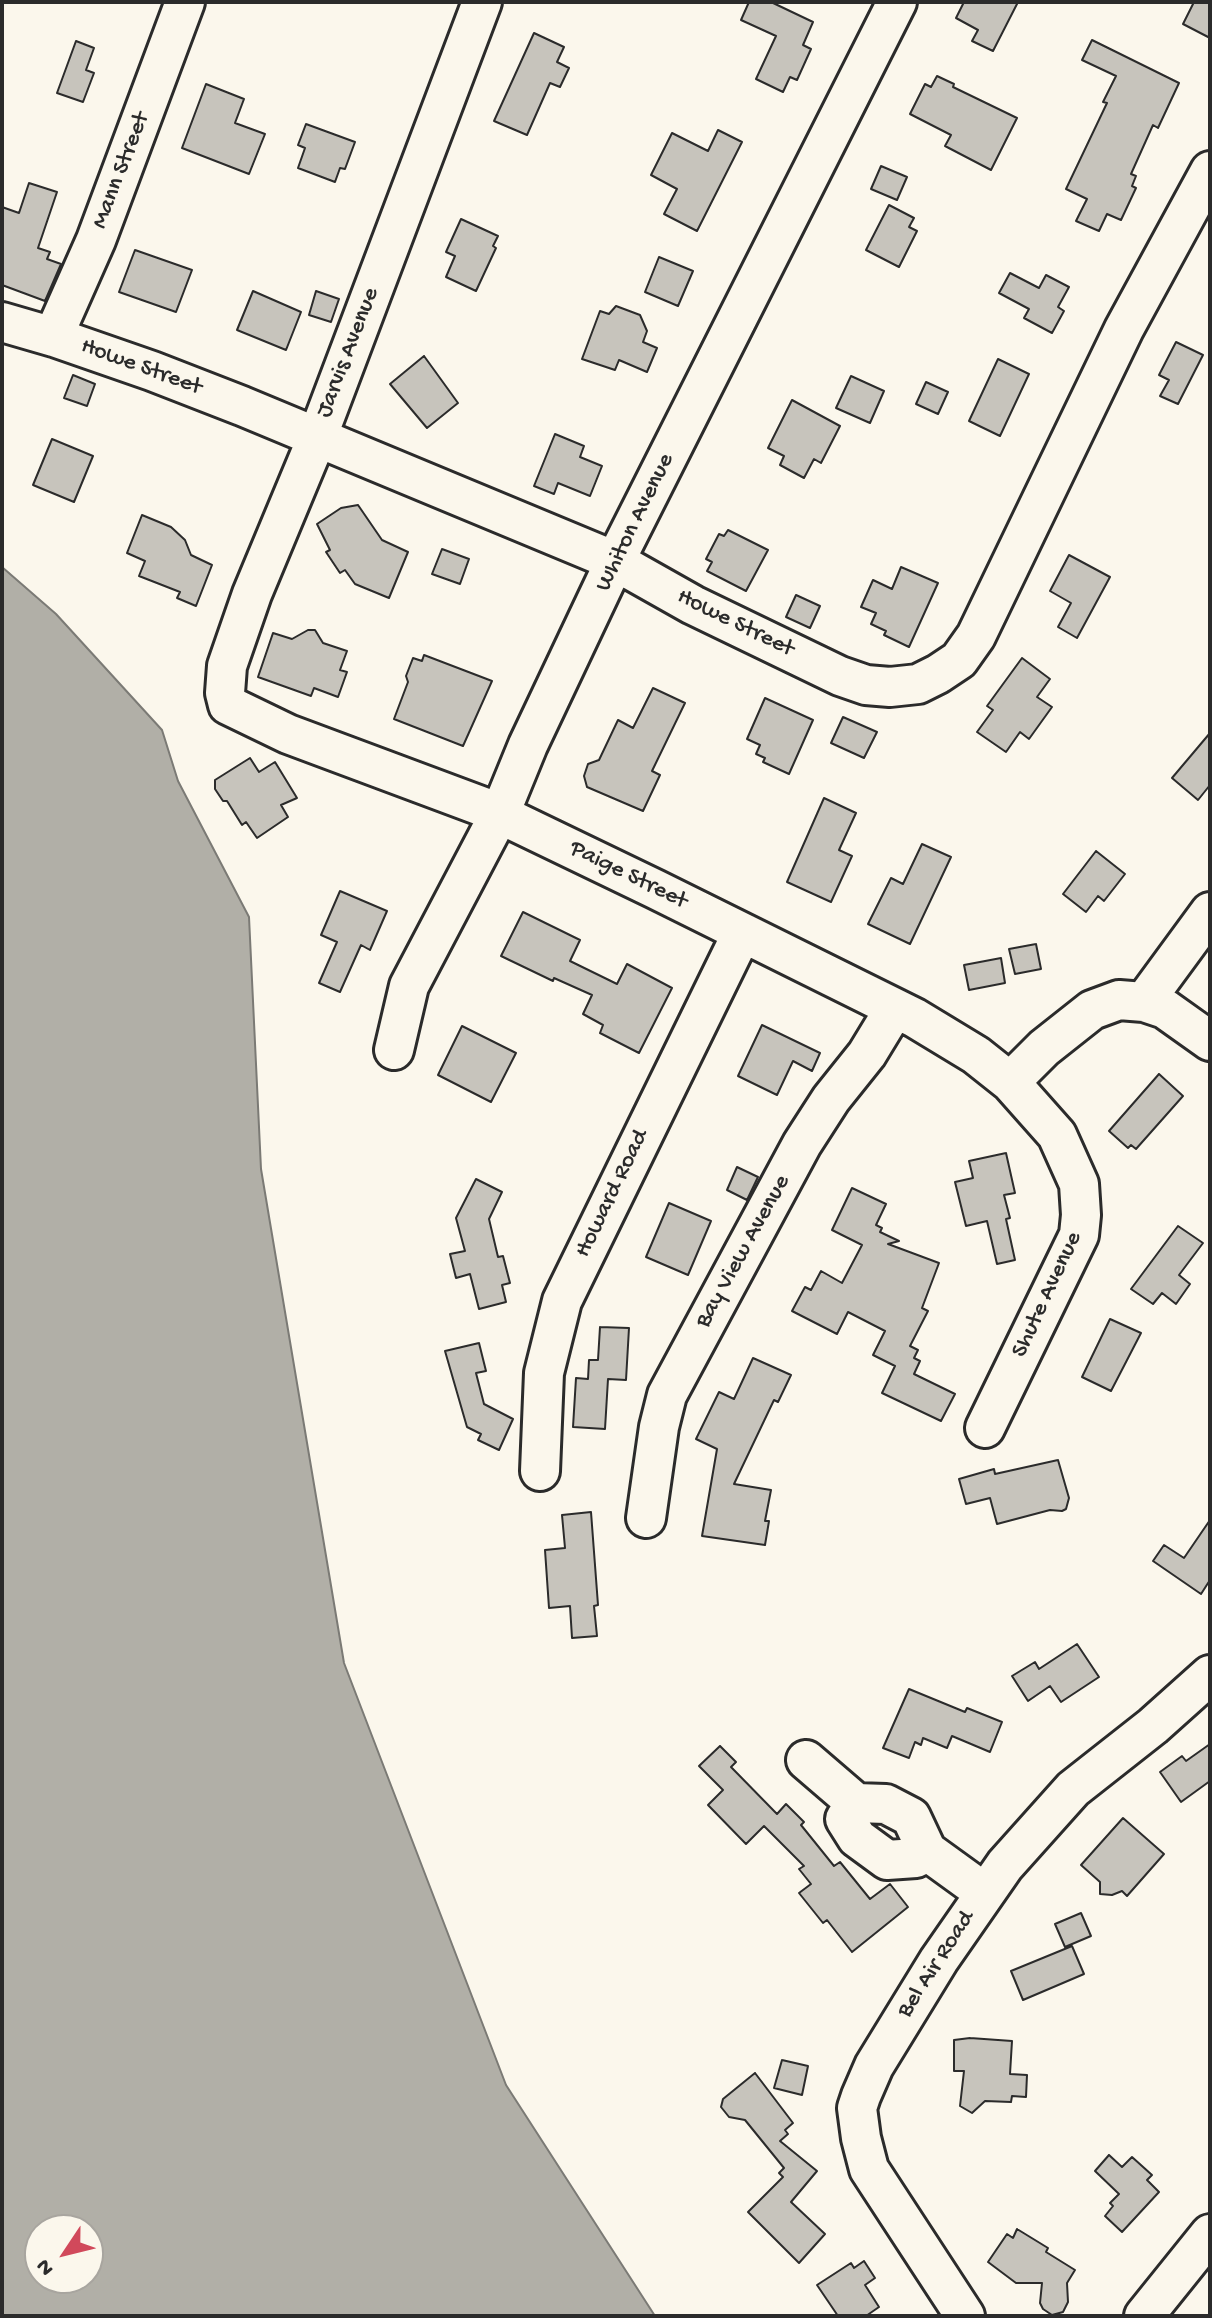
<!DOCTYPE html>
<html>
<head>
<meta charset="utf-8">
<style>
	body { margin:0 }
	#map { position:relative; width:1212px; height:2318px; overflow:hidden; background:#fbf7ec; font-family:"Gochi Hand",sans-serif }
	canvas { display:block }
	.frame { position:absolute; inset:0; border:4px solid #2b2b2b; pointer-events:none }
	.north { position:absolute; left:24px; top:2214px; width:80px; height:80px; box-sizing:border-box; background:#fbf7ec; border:2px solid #a8a59f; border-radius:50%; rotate:235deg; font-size:22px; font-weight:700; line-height:32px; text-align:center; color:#2b2b2b }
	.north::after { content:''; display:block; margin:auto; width:28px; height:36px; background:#d1495b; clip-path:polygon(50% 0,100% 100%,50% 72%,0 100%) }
</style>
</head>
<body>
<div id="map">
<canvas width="1212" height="2318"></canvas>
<div class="frame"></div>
<div class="north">N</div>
</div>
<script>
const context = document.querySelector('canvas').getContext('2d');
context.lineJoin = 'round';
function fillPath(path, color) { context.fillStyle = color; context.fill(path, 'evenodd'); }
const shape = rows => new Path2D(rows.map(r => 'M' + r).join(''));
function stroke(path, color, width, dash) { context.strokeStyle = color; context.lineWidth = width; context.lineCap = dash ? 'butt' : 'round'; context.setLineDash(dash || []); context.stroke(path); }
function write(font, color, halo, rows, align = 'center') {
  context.font = font + ' "Gochi Hand",sans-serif'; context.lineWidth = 7; context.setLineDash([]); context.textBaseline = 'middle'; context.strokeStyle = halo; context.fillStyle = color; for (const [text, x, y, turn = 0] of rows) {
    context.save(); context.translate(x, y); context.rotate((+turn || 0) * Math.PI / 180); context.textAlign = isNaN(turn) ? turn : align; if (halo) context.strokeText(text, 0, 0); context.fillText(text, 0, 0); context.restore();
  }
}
const water = shape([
	[2,567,56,614,162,730,178,781,249,917,261,1169,344,1663,506,2085,655,2316,2,2316,2,567],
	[40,2230,88,2230,88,2278,40,2278,40,2230]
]);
fillPath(water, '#b1afa7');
stroke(water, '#7b7a75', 2);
const building = shape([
	[749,2,771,2,813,22,803,45,811,49,797,80,790,77,783,92,756,79,776,36,741,20,749,2],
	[964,2,1018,2,993,51,972,41,978,30,956,18,964,2],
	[1194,2,1210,2,1210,38,1183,24,1194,2],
	[534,33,564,47,557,62,569,68,560,87,550,83,527,135,494,121,534,33],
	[1092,40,1179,83,1158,128,1153,125,1131,174,1136,176,1132,186,1136,188,1121,220,1107,214,1099,231,1076,221,1087,199,1066,189,1107,103,1103,102,1116,76,1082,60,1092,40],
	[76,41,94,48,86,70,94,73,83,102,57,93,76,41],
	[937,76,954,84,953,87,1017,118,991,170,945,146,951,135,910,114,925,84,931,87,937,76],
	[206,84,244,99,235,123,265,134,249,174,182,148,206,84],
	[306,124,355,142,345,169,340,168,335,182,298,168,305,148,298,145,306,124],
	[718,130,742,142,697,231,664,214,677,189,651,175,672,133,708,151,718,130],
	[881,166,907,177,897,200,871,189,881,166],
	[29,183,57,192,38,248,50,252,47,259,61,264,45,301,2,285,2,207,19,213,29,183],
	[889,205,914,218,909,227,917,231,899,267,866,250,889,205],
	[461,219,498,236,493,246,496,248,476,291,446,277,455,256,446,252,461,219],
	[135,250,192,270,176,312,119,292,135,250],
	[659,257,693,271,678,306,645,292,659,257],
	[1010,273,1039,288,1046,275,1069,287,1058,307,1064,311,1052,333,1024,318,1029,309,999,293,1010,273],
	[253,291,301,312,286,350,237,330,253,291],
	[316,291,339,299,331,322,309,315,316,291],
	[616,306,640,315,647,331,643,342,657,348,647,372,619,360,615,370,582,359,600,311,609,314,616,306],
	[1176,342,1203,355,1178,404,1160,396,1169,380,1159,375,1176,342],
	[424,356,458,403,427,428,390,384,424,356],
	[998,359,1029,374,1000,436,969,421,998,359],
	[73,375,95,384,87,406,64,398,73,375],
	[851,376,884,391,870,423,836,408,851,376],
	[926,382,948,392,938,414,916,404,926,382],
	[792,400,840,426,821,463,814,459,804,478,780,465,784,456,768,448,792,400],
	[555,434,584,446,580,457,602,466,590,496,558,483,554,494,534,486,555,434],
	[52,439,93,456,74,502,33,485,52,439],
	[358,505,382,540,408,552,389,598,355,584,345,570,340,573,326,552,330,550,317,524,341,508,358,505],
	[142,515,171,527,185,540,191,555,212,565,196,606,177,598,180,592,139,576,145,561,127,553,142,515],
	[728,530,768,550,746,591,707,571,712,562,706,559,719,534,724,536,728,530],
	[442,549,469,559,460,584,432,574,442,549],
	[1069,555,1110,577,1077,638,1058,627,1071,603,1050,591,1069,555],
	[901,567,938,583,909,647,884,635,886,631,871,624,876,613,861,607,873,580,892,589,901,567],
	[796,595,820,606,810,628,786,617,796,595],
	[308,630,315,630,323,643,347,651,340,670,347,672,338,697,314,688,311,696,258,677,273,633,292,639,308,630],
	[424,655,492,681,463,746,394,719,408,682,406,676,413,658,422,661,424,655],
	[1022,658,1050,679,1037,697,1052,707,1029,739,1020,732,1006,752,977,732,993,710,987,706,1022,658],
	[653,688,685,703,652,771,660,775,643,811,587,787,584,776,588,764,599,760,618,720,633,728,653,688],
	[765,698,813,720,789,774,763,762,765,758,756,754,760,745,747,739,765,698],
	[843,717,877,732,864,758,831,743,843,717],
	[1210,733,1210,785,1198,800,1172,778,1210,733],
	[250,758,259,772,275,762,297,798,281,805,288,817,257,838,246,822,242,825,227,801,223,801,215,789,215,780,250,758],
	[824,798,856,813,839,850,852,856,831,902,787,882,824,798],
	[922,844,951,857,910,944,868,924,891,878,903,884,922,844],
	[1096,851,1125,874,1104,901,1098,896,1086,912,1063,894,1096,851],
	[340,891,387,911,370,950,361,945,340,992,319,983,337,942,321,935,340,891],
	[523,912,580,940,570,961,617,984,627,964,672,988,639,1053,600,1033,603,1025,583,1014,592,995,554,978,553,981,501,956,523,912],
	[1036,944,1041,969,1015,974,1009,949,1036,944],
	[1001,958,1005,983,969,990,964,965,1001,958],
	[762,1025,820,1053,812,1071,793,1061,777,1095,738,1076,762,1025],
	[462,1026,516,1053,491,1102,438,1075,462,1026],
	[1159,1074,1183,1096,1136,1149,1131,1145,1128,1148,1109,1131,1159,1074],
	[1006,1153,1015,1193,1004,1195,1010,1218,1006,1219,1015,1260,997,1264,987,1221,966,1226,955,1182,973,1178,969,1161,1006,1153],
	[737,1167,758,1177,747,1200,727,1190,737,1167],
	[476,1179,502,1192,489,1219,498,1257,503,1256,510,1283,502,1285,506,1302,479,1309,470,1274,456,1278,450,1254,465,1251,456,1218,476,1179],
	[852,1188,886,1204,876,1225,882,1228,880,1232,899,1241,888,1244,939,1263,922,1308,928,1311,910,1346,918,1350,914,1358,920,1361,914,1374,955,1394,941,1421,882,1393,895,1366,873,1355,885,1331,848,1312,837,1334,792,1311,805,1287,811,1290,821,1271,842,1283,862,1245,832,1230,852,1188],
	[669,1203,711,1221,688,1275,646,1257,669,1203],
	[1178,1226,1203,1243,1179,1275,1190,1284,1176,1304,1162,1293,1153,1304,1131,1289,1178,1226],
	[1110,1319,1141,1333,1111,1391,1082,1377,1110,1319],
	[600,1327,629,1328,626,1380,608,1379,605,1429,573,1427,576,1378,588,1379,589,1360,598,1360,600,1327],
	[479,1343,486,1371,476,1373,484,1404,513,1419,499,1450,478,1440,481,1434,467,1427,445,1351,479,1343],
	[753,1358,791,1375,778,1402,774,1400,734,1484,771,1490,765,1521,769,1521,765,1545,702,1536,717,1449,696,1439,719,1392,734,1399,753,1358],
	[1058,1460,1069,1498,1066,1509,1062,1511,1050,1510,997,1524,990,1498,966,1504,959,1479,994,1469,995,1474,1058,1460],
	[591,1512,598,1605,594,1606,597,1636,572,1638,570,1606,549,1608,545,1550,565,1548,562,1515,591,1512],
	[1210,1520,1210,1580,1201,1594,1153,1561,1164,1545,1184,1558,1210,1520],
	[1077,1644,1099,1677,1061,1702,1050,1686,1028,1701,1012,1676,1035,1662,1039,1669,1077,1644],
	[909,1689,965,1712,967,1708,1002,1722,990,1752,952,1736,947,1748,923,1738,921,1745,915,1742,909,1758,883,1748,909,1689],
	[1210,1744,1210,1781,1181,1802,1160,1772,1182,1756,1186,1761,1210,1744],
	[720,1746,736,1762,731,1767,777,1814,786,1804,804,1822,801,1825,834,1866,840,1862,870,1899,890,1884,908,1907,852,1952,827,1920,823,1923,799,1893,811,1884,799,1869,804,1866,764,1826,746,1844,708,1805,723,1790,699,1766,720,1746],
	[1123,1818,1164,1854,1127,1896,1122,1891,1112,1895,1100,1894,1100,1882,1081,1865,1123,1818],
	[1081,1913,1091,1936,1065,1947,1055,1924,1081,1913],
	[1072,1946,1084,1974,1023,2000,1011,1971,1072,1946],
	[970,2038,1012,2041,1010,2074,1027,2075,1026,2097,1012,2096,1011,2102,985,2101,972,2113,960,2106,964,2071,954,2071,954,2040,970,2038],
	[782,2060,808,2066,802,2095,774,2088,782,2060],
	[755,2073,793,2123,785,2130,788,2134,780,2141,817,2171,791,2202,825,2234,799,2263,748,2212,783,2177,779,2173,784,2168,745,2120,729,2117,721,2107,723,2099,755,2073],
	[1109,2155,1122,2167,1132,2157,1152,2175,1147,2180,1159,2192,1122,2232,1105,2216,1113,2206,1110,2203,1119,2194,1095,2171,1109,2155],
	[1017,2229,1048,2248,1046,2252,1075,2270,1067,2283,1068,2302,1063,2312,1052,2315,1043,2309,1040,2303,1042,2283,1016,2283,988,2262,1007,2234,1013,2238,1017,2229],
	[864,2261,875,2278,865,2285,879,2307,866,2316,838,2316,817,2285,851,2263,854,2268,864,2261]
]);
fillPath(building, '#c7c4bc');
stroke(building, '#2b2b2b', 2);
const minor = shape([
	[482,2,317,438,252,594,227,666,225,693,228,705,288,734,489,809,655,889,915,1018,976,1055,1010,1082,1057,1135,1079,1184,1081,1215,1079,1235,985,1428],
	[2,322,57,338,152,371,242,406,615,561,693,605,840,676,866,685,890,687,918,684,938,674,959,660,976,636,1124,329,1210,171],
	[53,337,96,240,185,2],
	[1144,1002,1165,1009,1210,1041],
	[394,1050,409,986,501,811,528,745,615,561,897,2],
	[1010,1082,1044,1048,1092,1010,1119,1000,1144,1002,1210,912],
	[540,1471,544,1373,562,1301,742,933],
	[646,1518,659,1427,667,1395,802,1144,831,1099,867,1054,895,1008],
	[806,1760,856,1803],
	[927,1851,916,1858,887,1860,857,1838,845,1819,856,1803,886,1804,911,1817,927,1851,985,1893],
	[965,2316,869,2169,861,2138,857,2108,861,2096,874,2066,939,1960,1005,1865,1073,1789,1153,1726,1210,1675],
	[1144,2316,1210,2234]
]);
stroke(minor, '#2b2b2b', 44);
stroke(minor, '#fbf7ec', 38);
write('24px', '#2b2b2b', '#fbf7ec', [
	["Mann Street",122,171,-69],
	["Jarvis Avenue",349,353,-69],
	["Howe Street",141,368,20],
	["Whiton Avenue",636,523,-64],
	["Howe Street",735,624,26],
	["Paige Street",628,876,26],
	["Howard Road",613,1194,-64],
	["Bay View Avenue",744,1252,-61],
	["Shute Avenue",1048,1295,-65],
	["Bel Air Road",937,1965,-57]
]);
</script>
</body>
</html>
